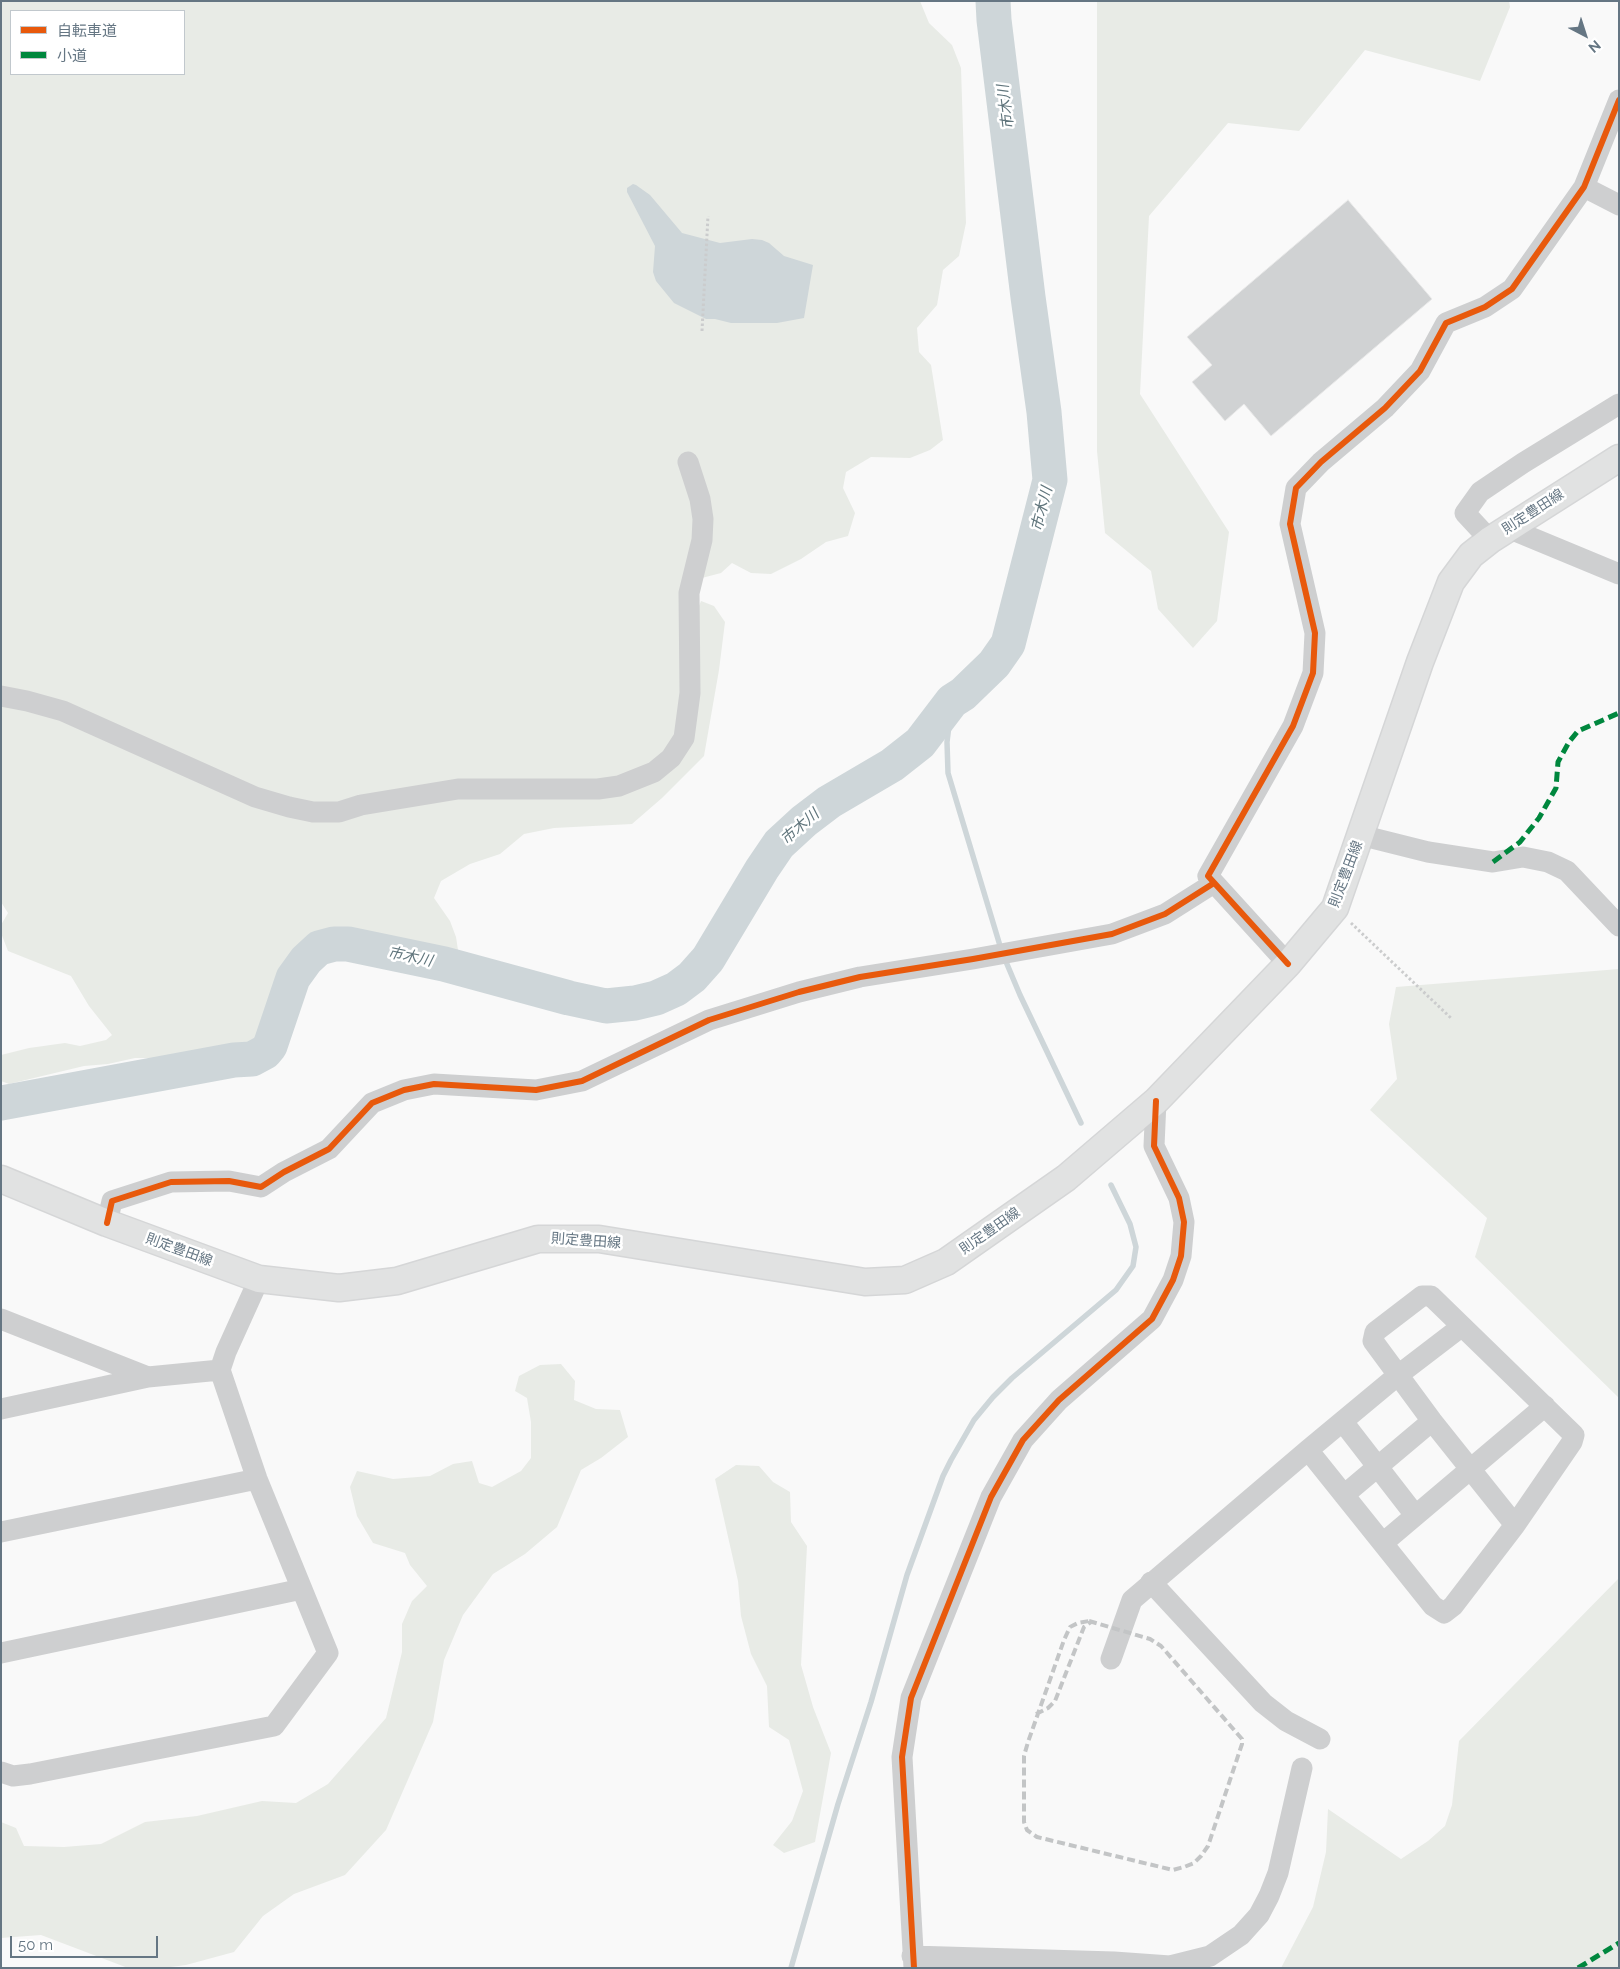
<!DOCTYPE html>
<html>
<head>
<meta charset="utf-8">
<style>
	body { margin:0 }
	#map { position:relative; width:1620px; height:1969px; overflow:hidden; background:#f9f9f9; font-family:Raleway,"Noto Sans JP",sans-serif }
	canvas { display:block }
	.frame { position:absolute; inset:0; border:2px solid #657683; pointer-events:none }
	.legend { position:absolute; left:10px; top:10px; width:175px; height:65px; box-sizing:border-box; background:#fff; border:1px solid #c1c8cd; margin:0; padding:6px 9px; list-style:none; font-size:15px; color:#657683 }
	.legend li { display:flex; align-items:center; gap:10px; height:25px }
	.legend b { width:25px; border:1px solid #c1c8cd }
	.north { position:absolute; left:1560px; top:10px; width:50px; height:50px; -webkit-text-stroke:4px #fff; paint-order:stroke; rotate:140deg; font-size:14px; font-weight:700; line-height:20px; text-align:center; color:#657683 }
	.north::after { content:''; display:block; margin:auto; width:18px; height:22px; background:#657683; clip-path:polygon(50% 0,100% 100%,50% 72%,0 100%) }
	.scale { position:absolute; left:10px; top:1936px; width:148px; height:22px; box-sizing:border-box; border:2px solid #657683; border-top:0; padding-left:6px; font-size:15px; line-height:18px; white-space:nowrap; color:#657683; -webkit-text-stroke:4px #fff; paint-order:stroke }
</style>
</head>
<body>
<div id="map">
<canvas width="1620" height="1969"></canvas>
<div class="frame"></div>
<ul class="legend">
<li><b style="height:6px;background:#e8590c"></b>自転車道</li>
<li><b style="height:6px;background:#00873e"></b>小道</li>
</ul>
<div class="north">N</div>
<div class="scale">50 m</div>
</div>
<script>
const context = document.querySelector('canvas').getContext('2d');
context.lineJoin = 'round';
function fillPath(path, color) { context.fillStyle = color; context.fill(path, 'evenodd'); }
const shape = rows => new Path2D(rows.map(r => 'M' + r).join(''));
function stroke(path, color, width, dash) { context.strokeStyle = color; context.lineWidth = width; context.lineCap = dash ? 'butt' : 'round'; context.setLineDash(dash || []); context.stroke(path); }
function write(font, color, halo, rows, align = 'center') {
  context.font = font + ' Raleway,"Noto Sans JP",sans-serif'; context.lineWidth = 5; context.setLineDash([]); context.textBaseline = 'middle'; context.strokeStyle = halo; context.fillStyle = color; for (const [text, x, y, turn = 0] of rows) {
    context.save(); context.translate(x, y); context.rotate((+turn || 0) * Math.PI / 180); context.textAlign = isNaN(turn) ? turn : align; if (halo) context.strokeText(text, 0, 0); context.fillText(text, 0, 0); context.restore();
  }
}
fillPath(shape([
	[1,1,920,1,929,23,952,45,961,68,966,223,959,256,943,270,937,305,917,328,919,352,931,365,943,440,930,450,910,458,871,457,846,472,843,488,855,513,848,536,826,542,801,559,771,574,751,573,732,563,721,573,698,579,695,616,701,601,714,606,725,622,719,670,704,756,662,798,632,824,554,828,524,834,500,854,470,864,441,881,434,898,450,921,456,937,458,950,448,956,340,938,327,940,314,947,307,951,289,974,274,1029,266,1045,260,1051,250,1047,247,1042,163,1060,147,1058,135,1058,108,1064,84,1066,9,1084,1,1081,1,1055,29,1048,65,1043,80,1046,106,1040,112,1035,89,1006,71,976,8,951,1,933,1,925,8,913,1,902],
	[11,11,184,11,184,74,11,74],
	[1097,1,1509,1,1510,7,1480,81,1365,50,1299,131,1228,123,1149,216,1140,394,1229,532,1217,621,1193,648,1158,609,1151,571,1105,533,1097,451],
	[1619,969,1619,1398,1475,1257,1487,1218,1370,1110,1397,1079,1389,1024,1396,987],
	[561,1364,575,1381,574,1400,596,1409,620,1410,628,1437,601,1458,581,1470,557,1527,525,1554,493,1574,463,1615,444,1660,433,1722,386,1830,345,1875,294,1894,263,1916,234,1952,186,1965,163,1968,128,1968,41,1935,1,1938,1,1822,16,1828,24,1846,64,1847,101,1844,145,1822,197,1816,262,1801,296,1803,328,1784,386,1718,402,1652,402,1624,412,1601,427,1586,410,1565,405,1553,373,1543,357,1516,350,1487,357,1471,393,1479,430,1476,453,1464,472,1461,479,1483,492,1487,521,1471,531,1458,531,1422,527,1398,515,1391,519,1376,540,1365],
	[736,1465,759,1466,773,1482,790,1492,791,1522,807,1546,801,1665,813,1707,831,1753,815,1842,784,1853,773,1845,792,1821,803,1791,789,1740,769,1727,767,1686,751,1654,741,1616,738,1581,715,1479],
	[1619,1578,1619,1968,1281,1968,1313,1907,1326,1852,1328,1809,1401,1859,1428,1841,1445,1826,1452,1805,1459,1741]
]), '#e8ebe6');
fillPath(shape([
	[633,184,636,185,650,195,682,233,720,243,752,239,762,240,769,243,784,256,813,265,804,318,777,323,731,323,715,319,706,319,674,303,656,281,653,272,655,246,627,192,627,188]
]), '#ced6d9');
stroke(shape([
	[952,701,947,742,948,773,1001,949],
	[1004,957,1020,995,1081,1123],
	[791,1968,838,1804,871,1702,907,1575,943,1476,951,1460,974,1420,993,1397,1012,1378,1116,1290,1133,1266,1136,1247,1130,1224,1111,1185]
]), '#ced6d9', 5.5);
stroke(shape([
	[1,1103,234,1060,252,1059,265,1052,270,1046,293,978,306,960,319,948,334,944,348,944,444,964,569,998,606,1006,635,1003,656,998,676,989,692,977,708,959,762,869,779,844,804,821,829,802,892,765,920,743,952,701,963,694,994,664,1008,644,1050,480,1044,412,1028,297,994,20,993,1]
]), '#ced6d9', 35);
const building = shape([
	[1348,200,1432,299,1271,436,1244,404,1225,421,1192,382,1212,365,1187,337,1348,200]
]);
fillPath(building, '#d0d2d3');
stroke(building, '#e8e8e8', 1);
const major = shape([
	[1,1179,107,1223,259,1279,339,1288,397,1281,538,1239,599,1239,865,1282,905,1280,946,1262,1066,1178,1156,1101,1288,964,1335,908,1420,662,1451,582,1471,555,1490,540,1619,458]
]);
stroke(major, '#d5d6d7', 29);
stroke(shape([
	[702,331,708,216],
	[1351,923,1452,1019]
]), '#cbcccd', 3, [2.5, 2.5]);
stroke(shape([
	[1584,187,1619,205],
	[1508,528,1619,574],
	[1490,540,1465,513,1480,492,1523,463,1619,404],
	[1,696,27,701,63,711,255,797,289,807,313,812,339,812,361,805,458,789,598,789,619,786,654,772,671,758,684,738,690,693,689,593,702,540,703,519,700,499,688,462],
	[1360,835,1428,852,1493,862,1523,857,1548,862,1567,871,1619,926],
	[1288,964,1208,876,1293,726,1313,673,1315,633,1290,524,1296,488,1321,462,1385,408,1420,371,1446,323,1485,307,1512,289,1584,187,1619,100],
	[107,1223,112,1201,171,1182,229,1181,261,1187,284,1172,329,1149,372,1103,404,1090,434,1084,536,1090,582,1081,709,1020,799,992,860,977,973,959,1112,934,1165,914,1214,883],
	[1,1319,148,1377],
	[1,1409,148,1377,220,1370],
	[1343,1422,1415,1515],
	[1308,1450,1433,1606,1444,1613,1453,1606,1515,1525,1572,1442,1574,1435,1431,1296,1422,1296,1375,1332,1373,1341,1432,1421,1515,1525],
	[1344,1495,1432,1421],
	[1,1532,257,1479],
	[1383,1543,1545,1406],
	[1151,1582,1263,1703,1286,1721,1320,1739],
	[1,1653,302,1589],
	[1111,1659,1132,1600,1308,1450,1397,1376,1461,1327],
	[1,1772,13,1776,30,1774,274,1726,328,1653,257,1479,220,1370,226,1352,259,1279],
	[912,1956,1114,1962,1170,1966,1210,1956,1241,1935,1259,1915,1269,1896,1278,1873,1302,1768],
	[914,1968,902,1757,911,1698,991,1497,1023,1440,1059,1400,1152,1319,1173,1280,1181,1256,1184,1222,1179,1198,1154,1146,1156,1101]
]), '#cecfd0', 21);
stroke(major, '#e1e2e2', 26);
stroke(shape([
	[1089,1621,1150,1639,1161,1646,1242,1739,1242,1744,1208,1846,1201,1856,1194,1863,1184,1867,1173,1870,1037,1837,1027,1830,1024,1822,1024,1756,1028,1742,1064,1640,1070,1627,1078,1623,1089,1621],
	[1036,1714,1048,1708,1055,1701,1084,1627,1091,1622]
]), '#c3c5c6', 4, [8, 4]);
stroke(shape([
	[1493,862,1520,842,1539,818,1556,788,1558,762,1569,742,1578,731,1619,713],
	[1578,1968,1619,1943]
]), '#00873e', 5, [10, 5]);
stroke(shape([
	[1288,964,1208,876,1293,726,1313,673,1315,633,1290,524,1296,488,1321,462,1385,408,1420,371,1446,323,1485,307,1512,289,1584,187,1619,100],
	[107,1223,112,1201,171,1182,229,1181,261,1187,284,1172,329,1149,372,1103,404,1090,434,1084,536,1090,582,1081,709,1020,799,992,860,977,973,959,1112,934,1165,914,1214,883],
	[914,1968,902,1757,911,1698,991,1497,1023,1440,1059,1400,1152,1319,1173,1280,1181,1256,1184,1222,1179,1198,1154,1146,1156,1101]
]), '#e8590c', 6);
write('14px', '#657683', '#fff', [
	["則定豊田線",1533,512,-33],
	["則定豊田線",1346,874,-69],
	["則定豊田線",990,1231,-35],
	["則定豊田線",586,1241,4],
	["則定豊田線",179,1250,20]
]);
write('italic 15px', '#60757c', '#fff', [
	["市木川",1006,107,-97],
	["市木川",1042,509,-76],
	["市木川",800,827,-41],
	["市木川",410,957,12]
]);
</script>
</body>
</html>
